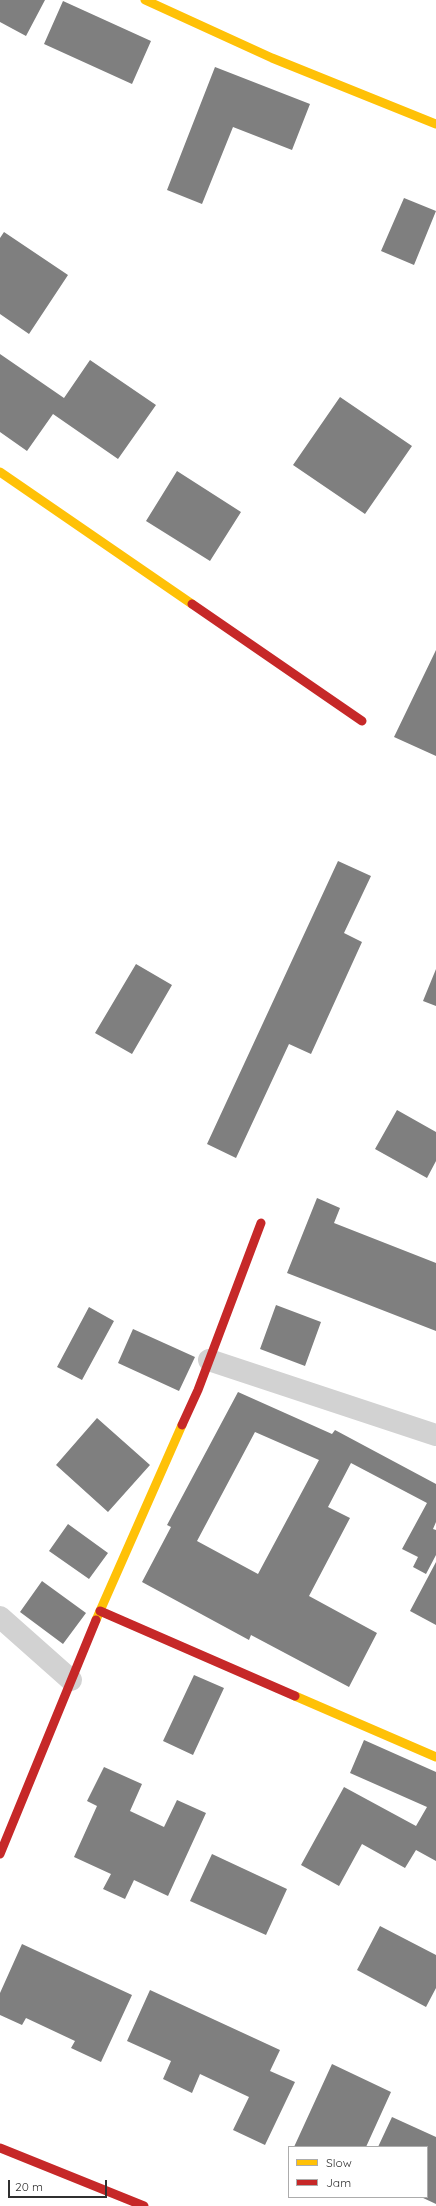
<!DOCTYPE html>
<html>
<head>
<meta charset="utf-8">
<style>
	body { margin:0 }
	#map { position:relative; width:436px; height:2206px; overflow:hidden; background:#fff; font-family:Quicksand,sans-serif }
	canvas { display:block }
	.legend { position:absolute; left:288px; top:2146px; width:140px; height:52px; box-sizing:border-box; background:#fff; border:1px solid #acacac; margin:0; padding:5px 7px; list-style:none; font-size:12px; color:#303030 }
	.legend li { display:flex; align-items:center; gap:8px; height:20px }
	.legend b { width:20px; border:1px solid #acacac }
	.scale { position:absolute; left:8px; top:2180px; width:99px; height:18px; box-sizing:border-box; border:2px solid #303030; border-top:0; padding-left:5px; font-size:12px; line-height:14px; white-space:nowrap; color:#303030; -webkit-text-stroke:3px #fff; paint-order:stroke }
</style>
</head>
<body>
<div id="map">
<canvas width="436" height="2206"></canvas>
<ul class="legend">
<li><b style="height:5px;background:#ffc107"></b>Slow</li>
<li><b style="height:5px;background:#c62828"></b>Jam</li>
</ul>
<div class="scale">20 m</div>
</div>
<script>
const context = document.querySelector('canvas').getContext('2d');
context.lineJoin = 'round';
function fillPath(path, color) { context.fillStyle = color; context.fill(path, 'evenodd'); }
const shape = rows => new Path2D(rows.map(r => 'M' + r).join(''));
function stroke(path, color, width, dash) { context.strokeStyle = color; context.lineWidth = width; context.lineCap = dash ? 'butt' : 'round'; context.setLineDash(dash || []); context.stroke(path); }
fillPath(shape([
	[0,0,45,0,26,36,0,22],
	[63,1,151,41,132,84,44,44],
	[215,67,310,104,292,150,233,127,202,204,167,190],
	[404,198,436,211,414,265,381,251],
	[4,232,68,275,29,334,0,314,0,238],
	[0,354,64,398,90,360,156,405,118,459,53,414,27,451,0,432],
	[340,397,412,446,365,514,293,465],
	[177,471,241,512,210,561,146,521],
	[436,650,436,756,394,737],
	[338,861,371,876,344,933,362,942,311,1054,289,1044,236,1158,207,1144],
	[136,964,172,985,132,1054,95,1033],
	[436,969,436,1006,423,1001],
	[397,1110,436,1132,436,1161,427,1178,375,1149],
	[317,1198,340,1208,334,1223,436,1263,436,1331,287,1273],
	[276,1305,321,1322,305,1366,260,1349],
	[89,1307,114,1321,82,1380,57,1367],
	[133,1329,195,1357,179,1391,118,1363],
	[238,1392,332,1434,335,1430,436,1484,436,1522,433,1529,436,1530,436,1555,426,1574,413,1567,418,1557,402,1549,427,1503,351,1463,328,1507,350,1518,309,1596,377,1633,349,1687,251,1635,249,1640,142,1582,171,1527,167,1525],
	[255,1432,319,1460,258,1574,197,1541],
	[97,1418,150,1465,108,1512,56,1465],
	[68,1524,108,1553,89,1579,49,1551],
	[436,1562,436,1625,410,1611],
	[42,1581,86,1613,63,1644,20,1612],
	[194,1675,224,1688,193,1755,163,1741],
	[364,1740,436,1772,436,1861,416,1850,405,1868,362,1844,339,1886,301,1865,344,1787,416,1826,427,1807,350,1773],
	[104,1767,142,1784,130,1811,164,1827,177,1800,206,1813,168,1896,134,1880,125,1899,103,1889,111,1874,74,1857,97,1806,87,1801],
	[212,1854,287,1889,266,1935,190,1901],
	[380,1926,436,1955,436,1988,426,2007,357,1970],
	[22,1944,132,1995,101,2062,71,2048,75,2041,26,2018,22,2025,0,2015,0,1993],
	[150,1990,280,2050,270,2071,295,2082,265,2145,233,2130,249,2097,200,2074,192,2093,163,2079,171,2061,127,2041],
	[332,2064,391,2092,366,2147,294,2147],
	[392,2117,436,2137,436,2204,421,2197,427,2197,427,2147,378,2147]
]), '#7f7f7f');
stroke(shape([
	[209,1360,436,1435],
	[0,1617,71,1680]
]), '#d2d2d2', 22);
stroke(shape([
	[145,0,272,58,436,124],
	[0,472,192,604],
	[96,1620,182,1425],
	[295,1696,436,1757]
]), '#ffc107', 9);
stroke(shape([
	[192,604,362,721],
	[182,1425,198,1390,261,1223],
	[100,1611,295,1696],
	[0,1854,96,1620],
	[0,2148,144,2206]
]), '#c62828', 9);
</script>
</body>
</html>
